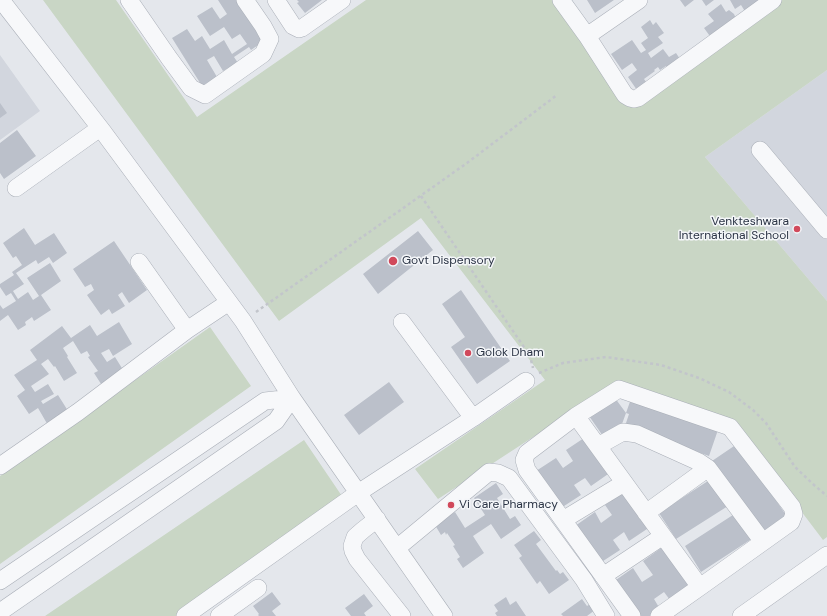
<!DOCTYPE html>
<html>
<head>
<meta charset="utf-8">
<style>
	body { margin:0 }
	canvas { display:block; background:#e4e7ec }
</style>
</head>
<body>
<canvas width="827" height="616"></canvas>
<script>
const context = document.querySelector('canvas').getContext('2d');
context.lineJoin = 'round';
function fillPath(path, color) { context.fillStyle = color; context.fill(path, 'evenodd'); }
const shape = rows => new Path2D(rows.map(r => 'M' + r).join(''));
function stroke(path, color, width, dash) { context.strokeStyle = color; context.lineWidth = width; context.lineCap = dash ? 'butt' : 'round'; context.setLineDash(dash || []); context.stroke(path); }
function write(font, color, halo, rows, align = 'center') {
  context.font = font + ' "DM Sans",sans-serif'; context.lineWidth = 3; context.setLineDash([]); context.textBaseline = 'middle'; context.strokeStyle = halo; context.fillStyle = color; for (const [text, x, y, turn = 0] of rows) {
    context.save(); context.translate(x, y); context.rotate((+turn || 0) * Math.PI / 180); context.textAlign = isNaN(turn) ? turn : align; if (halo) context.strokeText(text, 0, 0); context.fillText(text, 0, 0); context.restore();
  }
}
fillPath(shape([
	[0,55,40,111,0,140],
	[827,70,827,301,705,157]
]), '#d2d6de');
fillPath(shape([
	[43,0,116,0,197,117,366,0,562,0,634,103,780,0,827,0,827,70,705,157,827,301,827,537,823,540,735,424,616,383,438,499,415,469,545,380,421,218,279,321],
	[210,327,251,386,0,564,0,476],
	[304,440,348,505,182,616,45,616]
]), '#c9d6c5');
fillPath(shape([
	[218,0,237,0,264,41,251,50,249,47,234,57,238,63,223,71,214,56,207,60,217,77,202,86,172,38,187,29,195,41,202,36,210,49,224,40,232,54,247,44,240,34,232,39,224,27,210,36,197,16,212,7,220,19,227,14],
	[297,0,322,0,305,13,297,3,299,2],
	[587,0,614,0,595,13],
	[680,0,694,0,685,7],
	[702,0,714,0,706,6],
	[730,0,766,0,746,13,741,5,735,9],
	[721,4,726,12,729,10,734,14,737,21,712,39,704,28,714,21,708,14],
	[650,20,653,25,656,22,664,33,658,37,663,43,648,53,651,58,663,49,669,57,676,53,682,62,670,71,666,66,660,70,658,67,654,70,655,71,644,79,649,86,639,93,628,77,637,70,632,63,622,70,611,54,632,40,641,53,646,50,641,43,648,38,641,27],
	[0,103,7,113,0,118],
	[17,130,36,156,4,179,0,173,0,143],
	[24,228,35,245,54,233,67,253,53,263,49,257,38,264,36,260,16,273,24,284,13,291,18,299,28,292,33,300,39,296,27,278,50,263,61,281,41,295,51,310,34,321,32,317,25,322,26,325,18,330,8,315,0,321,0,305,3,309,16,301,11,293,6,296,0,287,0,284,14,275,12,272,22,265,16,256,13,258,3,243],
	[418,231,433,250,378,294,363,274],
	[114,241,147,290,129,303,122,292,118,295,125,306,112,314,109,309,101,315,87,295,94,290,91,284,85,287,73,269],
	[461,290,510,361,477,384,451,347,465,337,442,304],
	[119,322,132,344,113,356,109,349,101,353,107,362,115,357,125,373,103,387,94,373,98,371,88,357,90,356,87,351,81,354,73,341,63,348,68,356,67,357,77,373,64,381,55,366,54,367,48,359,41,364,49,374,31,386,35,392,48,384,54,394,41,401,43,404,58,395,70,414,49,427,38,408,29,414,17,396,25,390,14,375,37,360,30,350,62,326,71,338,90,325,97,336],
	[389,382,404,402,359,435,344,415],
	[612,394,626,413,622,424,624,425,605,439,587,413],
	[632,396,719,427,709,456,625,426,629,414,626,413],
	[587,436,611,472,591,486,585,478,574,485,581,495,561,508,536,471,556,458,563,468,573,461,566,450],
	[737,444,788,518,762,535,712,461],
	[711,479,728,506,676,539,659,513],
	[496,483,503,494,497,498,510,519,515,516,521,525,501,539,491,524,473,536,484,553,463,568,457,559,460,557,453,546,455,545,447,533,446,535,445,532,441,535,435,525,455,512,465,528,485,515,474,498],
	[626,491,650,527,629,541,624,532,613,540,620,550,600,563,575,526,595,512,601,523,612,515,605,505],
	[736,513,753,538,701,572,685,546],
	[534,531,541,540,536,544,556,571,557,570,560,574,563,572,569,580,549,594,540,581,537,584,519,558,522,556,514,545],
	[664,546,691,586,670,600,664,592,654,599,660,609,650,616,636,616,613,582,633,568,642,582,653,575,643,561],
	[272,592,281,604,272,611,276,616,259,616,258,615,259,614,253,606],
	[364,594,373,606,364,613,366,616,351,616,345,608],
	[506,597,510,605,516,601,526,616,497,616,495,613,498,611,494,605],
	[582,599,587,606,590,604,595,610,587,616,563,616,561,614]
]), '#bbc0ca');
const minor = shape([
	[1,0,104,133,243,321,292,398,444,616],
	[129,0,169,58,191,88,205,95,263,54,270,39,263,26,245,0],
	[276,0,293,26,299,29,302,28,342,0],
	[561,0,587,36,625,95,630,98,634,99,638,98,773,0],
	[587,36,639,0],
	[760,150,827,230],
	[16,188,100,128],
	[139,262,187,330,229,302],
	[402,322,473,418],
	[576,416,700,587,791,522,794,514,792,507,730,427,619,389,576,416,527,453,524,460,527,470,632,616],
	[598,446,623,432,637,434,699,462,708,468,763,542],
	[0,466,78,412,187,330],
	[646,513,708,468],
	[377,519,363,530,355,537,352,546,353,551,357,559,402,616],
	[563,520,624,483],
	[397,548,489,472,498,473,509,478,584,580,606,616],
	[603,576,663,536],
	[0,581,265,401,292,398],
	[0,612,276,421,292,398],
	[185,616,358,493,473,418,526,381],
	[219,616,258,588],
	[659,616,700,587],
	[741,616,827,555]
]);
stroke(minor, '#a9aeb7', 18);
stroke(shape([
	[421,196,530,356,533,368],
	[256,312,467,163,557,95],
	[539,373,563,363,606,357,661,365,699,378,729,392,753,410,766,423,795,467,814,485,827,496]
]), '#c2c5cb', 2.5, [3, 3]);
stroke(minor, '#f7f8fa', 17);
for (const [x, y, r, color] of [
	[797,229,4,"#d1495b"],
	[393,261,5,"#d1495b"],
	[468,353,4,"#d1495b"],
	[451,505,4,"#d1495b"]
]) { const dot = new Path2D(); dot.arc(x, y, r, 0, 2 * Math.PI); context.fillStyle = color; context.fill(dot); stroke(dot, '#f4f6f9', 1.5); }
write('12px', '#2b3445', '#f4f6f9', [
	["Venkteshwara",789,222,"right"],
	["International School",789,236,"right"],
	["Govt Dispensory",402,261],
	["Golok Dham",476,353],
	["Vi Care Pharmacy",459,505]
], 'left');
</script>
</body>
</html>
